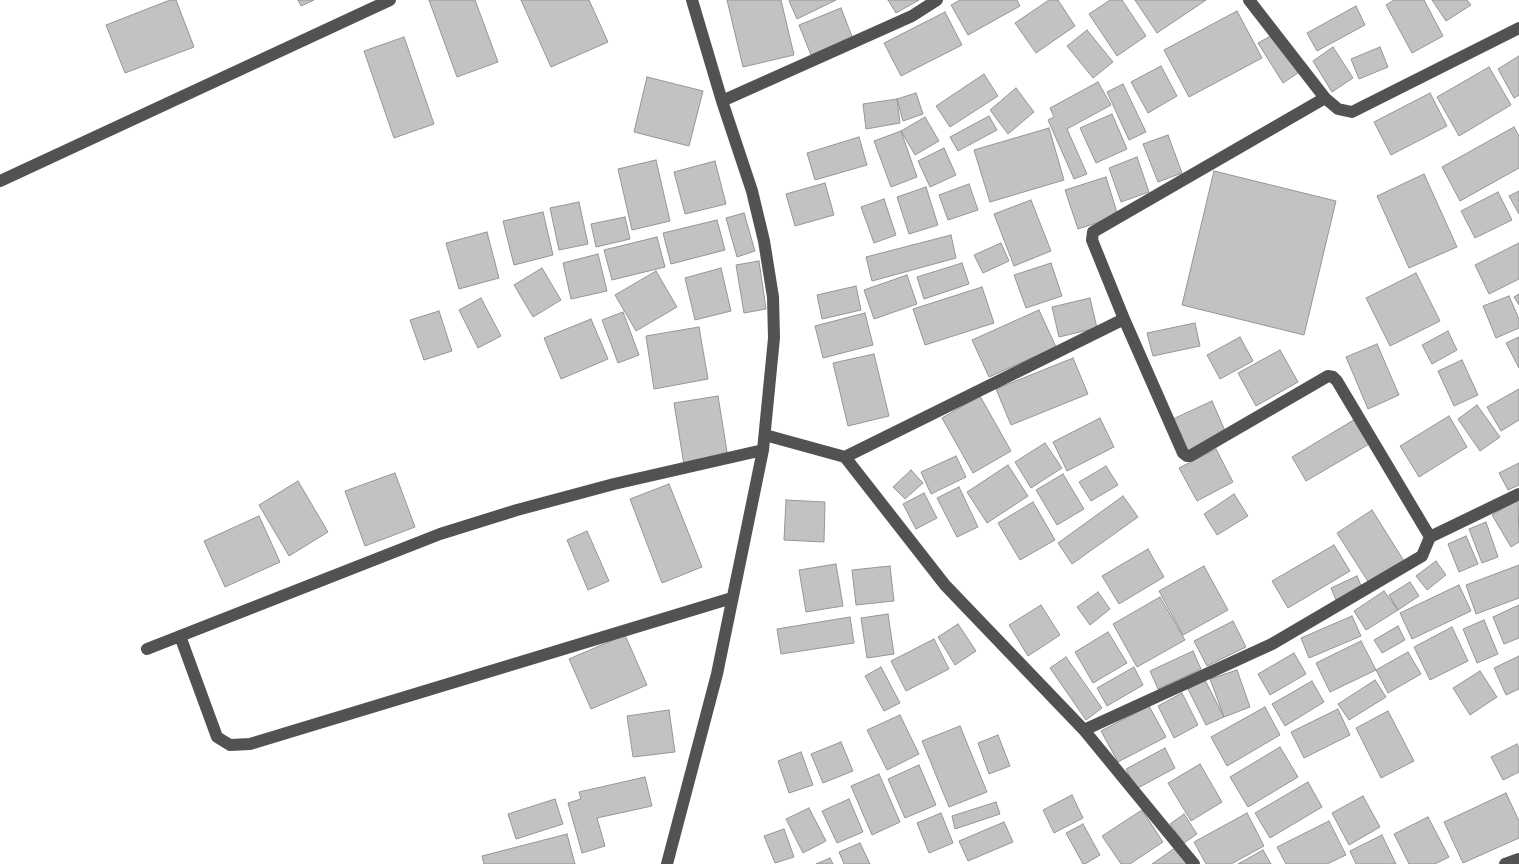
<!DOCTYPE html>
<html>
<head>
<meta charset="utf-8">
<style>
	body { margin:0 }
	canvas { display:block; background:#fff }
</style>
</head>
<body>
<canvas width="1519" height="864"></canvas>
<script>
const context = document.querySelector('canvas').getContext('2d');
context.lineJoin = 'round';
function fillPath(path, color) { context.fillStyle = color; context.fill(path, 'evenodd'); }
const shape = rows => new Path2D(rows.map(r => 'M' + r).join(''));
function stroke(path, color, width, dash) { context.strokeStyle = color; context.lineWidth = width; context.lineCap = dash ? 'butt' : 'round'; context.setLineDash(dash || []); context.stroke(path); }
const building = shape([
	[170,0,176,0,194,47,125,73,106,25,170,0],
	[298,0,314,0,301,6,298,0],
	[429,0,475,0,498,62,457,77,429,0],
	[521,0,589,0,608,42,551,67,521,0],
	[727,0,781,0,794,55,743,67,727,0],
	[791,0,836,0,797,19,789,1,791,0],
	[888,0,919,0,896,13,888,0],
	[960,0,1017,0,1020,6,968,35,951,5,960,0],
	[1049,0,1058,0,1075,26,1036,53,1015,23,1049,0],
	[1110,0,1122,0,1146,36,1117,56,1089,14,1110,0],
	[1135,0,1206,0,1157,33,1135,0],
	[1394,0,1424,0,1443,36,1412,53,1386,5,1394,0],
	[1432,0,1467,0,1471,5,1446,21,1432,0],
	[1356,6,1365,25,1317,51,1307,33,1356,6],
	[841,8,853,39,811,55,799,25,841,8],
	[1237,11,1262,58,1189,97,1164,50,1237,11],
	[945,12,962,45,901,76,884,43,945,12],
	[1087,30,1113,62,1093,78,1067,46,1087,30],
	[1274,34,1298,73,1283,83,1258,43,1274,34],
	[404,37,434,124,394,138,364,51,404,37],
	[1333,47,1353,78,1332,92,1313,61,1333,47],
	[1380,47,1388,67,1359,79,1351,59,1380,47],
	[1519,56,1519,95,1514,98,1498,69,1519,56],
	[1161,66,1177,96,1148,113,1131,82,1161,66],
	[1489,67,1511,105,1459,136,1437,97,1489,67],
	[984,74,998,96,950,127,936,106,984,74],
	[647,77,703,91,689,146,634,132,647,77],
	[1098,82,1111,105,1067,129,1087,174,1074,179,1048,120,1054,117,1050,108,1098,82],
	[1123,84,1146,132,1129,140,1107,92,1123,84],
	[1016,88,1034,112,1008,134,990,110,1016,88],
	[916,93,923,114,903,121,897,99,916,93],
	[1430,93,1447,126,1391,155,1374,122,1430,93],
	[897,99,900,123,866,129,863,104,897,99],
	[1112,114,1127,149,1096,163,1080,128,1112,114],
	[989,116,997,130,958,151,950,137,989,116],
	[925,117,939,141,915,155,901,131,925,117],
	[1514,127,1519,136,1519,168,1460,201,1442,167,1514,127],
	[1049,128,1064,180,990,202,974,150,1049,128],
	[901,131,917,177,891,187,874,141,901,131],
	[1168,135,1182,173,1158,182,1143,144,1168,135],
	[859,137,867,165,815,180,807,153,859,137],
	[944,148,956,175,930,187,918,161,944,148],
	[1137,157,1149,192,1121,202,1109,168,1137,157],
	[656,160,670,221,632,230,618,169,656,160],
	[715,161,726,204,685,214,674,172,715,161],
	[1214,171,1336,201,1304,335,1182,305,1214,171],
	[1424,174,1457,247,1409,268,1377,196,1424,174],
	[1106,177,1118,216,1078,229,1065,190,1106,177],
	[825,183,834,215,795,226,786,194,825,183],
	[969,184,978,210,948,220,939,195,969,184],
	[926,187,938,225,909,234,897,197,926,187],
	[1519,191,1519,214,1509,196,1519,191],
	[1498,192,1512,220,1475,238,1461,211,1498,192],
	[884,199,896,235,874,243,861,207,884,199],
	[1031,200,1051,251,1014,266,994,214,1031,200],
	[579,202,588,244,559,250,550,208,579,202],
	[543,212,553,255,514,265,503,221,543,212],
	[744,213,755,251,737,257,726,218,744,213],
	[625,217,630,239,596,247,591,224,625,217],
	[717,220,725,250,671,264,663,233,717,220],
	[487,232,499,278,459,289,446,243,487,232],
	[951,235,956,258,872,281,866,257,951,235],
	[657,237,665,267,612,280,604,250,657,237],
	[1001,243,1009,261,983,273,974,255,1001,243],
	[1519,243,1519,279,1489,294,1475,265,1519,243],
	[598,254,607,291,571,299,563,263,598,254],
	[759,261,766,309,744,313,736,265,759,261],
	[962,263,969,284,924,299,917,277,962,263],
	[1051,263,1062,296,1026,308,1014,275,1051,263],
	[542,268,561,300,533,317,514,285,542,268],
	[721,268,731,311,695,320,685,278,721,268],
	[656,271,677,307,636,331,615,295,656,271],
	[1416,273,1440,321,1390,346,1366,298,1416,273],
	[907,275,917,304,874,319,864,290,907,275],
	[856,286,861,310,822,319,817,295,856,286],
	[982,287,994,323,925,345,913,309,982,287],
	[1519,294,1519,305,1514,297,1519,294],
	[1509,296,1519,319,1519,328,1496,338,1483,306,1509,296],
	[481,298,501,336,478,348,459,310,481,298],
	[1090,298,1097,328,1059,337,1052,307,1090,298],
	[1039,310,1056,347,989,377,972,340,1039,310],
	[439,311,452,351,424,360,410,320,439,311],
	[623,312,639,355,618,363,602,320,623,312],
	[865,313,873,345,823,358,815,326,865,313],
	[591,319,608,359,561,379,544,338,591,319],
	[1195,323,1200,346,1153,356,1147,333,1195,323],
	[699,327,708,379,654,389,646,336,699,327],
	[1448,331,1457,350,1432,364,1422,345,1448,331],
	[1240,337,1253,361,1220,379,1207,355,1240,337],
	[1519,337,1519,368,1506,343,1519,337],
	[1377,344,1399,395,1368,409,1346,357,1377,344],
	[1280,350,1298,382,1256,406,1238,373,1280,350],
	[874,354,889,416,848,426,833,363,874,354],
	[1073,358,1088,394,1011,425,996,389,1073,358],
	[1462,360,1478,395,1454,406,1438,371,1462,360],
	[1519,389,1519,420,1501,431,1487,407,1519,389],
	[718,396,728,458,684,465,674,403,718,396],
	[980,396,1011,451,973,473,942,418,980,396],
	[1212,401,1226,433,1187,451,1173,419,1212,401],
	[1477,405,1500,437,1480,451,1458,419,1477,405],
	[1449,416,1467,447,1419,477,1400,446,1449,416],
	[1100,418,1114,447,1067,471,1053,442,1100,418],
	[1357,418,1371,443,1306,481,1292,457,1357,418],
	[1045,443,1062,468,1031,488,1015,462,1045,443],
	[1216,449,1233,482,1197,501,1179,468,1216,449],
	[956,456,966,477,931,494,921,472,956,456],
	[1519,463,1519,485,1508,490,1499,473,1519,463],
	[1008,465,1028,496,987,523,967,492,1008,465],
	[1106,466,1118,485,1091,501,1079,482,1106,466],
	[911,470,923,483,905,499,893,487,911,470],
	[395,473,415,527,365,546,345,491,395,473],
	[1063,474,1084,509,1057,525,1036,490,1063,474],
	[298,481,328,532,289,556,259,505,298,481],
	[669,484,702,567,662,583,630,499,669,484],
	[959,487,978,527,957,537,937,498,959,487],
	[924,493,937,518,916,529,903,504,924,493],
	[1234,494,1248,516,1217,535,1204,514,1234,494],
	[1123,496,1138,517,1072,564,1058,543,1123,496],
	[1518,499,1519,542,1511,547,1492,515,1518,499],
	[786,500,825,502,824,542,784,540,786,500],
	[1033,502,1055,540,1020,560,998,523,1033,502],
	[1372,510,1404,561,1369,583,1337,533,1372,510],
	[259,516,280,562,225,587,204,541,259,516],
	[1486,522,1498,557,1482,563,1469,529,1486,522],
	[587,531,609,581,588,590,567,540,587,531],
	[1466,536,1478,564,1459,572,1448,544,1466,536],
	[1334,545,1350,571,1288,608,1272,581,1334,545],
	[1148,549,1164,577,1119,604,1102,576,1148,549],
	[1436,561,1446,575,1427,590,1416,576,1436,561],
	[836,564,843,606,806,612,799,570,836,564],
	[1519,565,1519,598,1476,614,1466,585,1519,565],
	[890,566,894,601,856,605,852,570,890,566],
	[1204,566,1228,610,1183,635,1159,591,1204,566],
	[1357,576,1362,588,1336,600,1331,588,1357,576],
	[1410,582,1419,596,1398,610,1389,595,1410,582],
	[1459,585,1471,611,1412,639,1400,613,1459,585],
	[1384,591,1398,610,1366,630,1354,611,1384,591],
	[1098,592,1110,609,1090,625,1077,607,1098,592],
	[1160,597,1185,640,1137,667,1113,624,1160,597],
	[1041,605,1060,635,1028,656,1009,625,1041,605],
	[1519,605,1519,638,1504,644,1493,617,1519,605],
	[888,614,894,654,867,658,861,618,888,614],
	[1352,616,1361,636,1309,658,1301,638,1352,616],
	[850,617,854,643,781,654,777,629,850,617],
	[1484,620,1498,654,1477,663,1463,629,1484,620],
	[1233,621,1246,647,1207,666,1194,641,1233,621],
	[958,624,976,651,955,665,938,637,958,624],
	[1398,626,1405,640,1382,653,1374,640,1398,626],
	[1452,627,1468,661,1430,680,1414,647,1452,627],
	[1108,632,1127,663,1093,683,1075,652,1108,632],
	[625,635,647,685,591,709,569,659,625,635],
	[934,639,949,669,906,691,891,661,934,639],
	[1361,641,1376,670,1330,692,1316,663,1361,641],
	[1193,651,1201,669,1158,689,1150,671,1193,651],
	[1408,652,1421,674,1388,693,1376,670,1408,652],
	[1294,653,1306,674,1270,695,1258,674,1294,653],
	[1519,656,1519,689,1506,695,1494,668,1519,656],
	[1066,657,1102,708,1086,720,1050,668,1066,657],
	[881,667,900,703,884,711,865,676,881,667],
	[1134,667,1143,685,1107,706,1097,688,1134,667],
	[1237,670,1250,707,1224,717,1210,679,1237,670],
	[1480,671,1497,697,1470,715,1453,688,1480,671],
	[1205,680,1224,717,1206,725,1188,689,1205,680],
	[1375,680,1386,697,1349,720,1338,704,1375,680],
	[1312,681,1324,702,1285,726,1272,704,1312,681],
	[1182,693,1198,725,1174,738,1158,706,1182,693],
	[1149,706,1166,737,1118,762,1101,731,1149,706],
	[1265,707,1280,735,1227,766,1211,737,1265,707],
	[1338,709,1350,735,1304,758,1291,732,1338,709],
	[669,710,675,752,633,757,627,716,669,710],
	[1388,711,1414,761,1381,778,1356,728,1388,711],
	[900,715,919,754,887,770,867,730,900,715],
	[960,726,987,792,949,807,922,741,960,726],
	[998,735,1010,766,989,774,978,743,998,735],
	[841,742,853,771,823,783,811,754,841,742],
	[1517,744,1519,748,1519,772,1503,780,1491,757,1517,744],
	[1280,747,1298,777,1248,807,1230,777,1280,747],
	[1165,748,1175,768,1136,789,1126,769,1165,748],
	[801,752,813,785,789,793,778,761,801,752],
	[1200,764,1222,802,1191,821,1168,783,1200,764],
	[919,765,936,805,905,818,888,779,919,765],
	[879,774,900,822,872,835,851,786,879,774],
	[645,777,652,806,597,818,605,846,582,853,568,803,581,799,579,792,645,777],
	[1308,782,1322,807,1270,838,1255,813,1308,782],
	[1506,793,1519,821,1519,838,1463,863,1444,822,1506,793],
	[1072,795,1083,818,1054,833,1043,810,1072,795],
	[1363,796,1380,827,1349,845,1332,813,1363,796],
	[555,799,563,824,516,839,508,814,555,799],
	[849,799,863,832,837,843,822,811,849,799],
	[996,802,1000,814,955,829,952,816,996,802],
	[809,808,826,841,803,853,786,819,809,808],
	[1142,810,1163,842,1130,864,1121,864,1102,836,1142,810],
	[941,813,953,843,929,853,917,823,941,813],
	[1247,813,1264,846,1231,864,1206,864,1194,842,1247,813],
	[1184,814,1197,834,1184,843,1170,824,1184,814],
	[1428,817,1449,857,1435,864,1409,864,1394,834,1428,817],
	[1329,821,1346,855,1327,864,1286,864,1277,847,1329,821],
	[1004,822,1013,842,968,861,959,841,1004,822],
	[1083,824,1100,855,1085,864,1083,864,1066,833,1083,824],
	[784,829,794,857,775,863,764,836,784,829],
	[567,834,575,864,484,864,482,856,567,834],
	[1382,835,1396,864,1356,864,1350,851,1382,835],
	[860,843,870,864,844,864,839,852,860,843],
	[1175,848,1187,864,1152,864,1175,848],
	[1263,850,1271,864,1238,864,1263,850],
	[830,858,833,864,816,864,830,858]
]);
fillPath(building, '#c2c2c2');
stroke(building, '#969696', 1);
stroke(shape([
	[1249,0,1325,98],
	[722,101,912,16,937,0],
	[0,181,390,0],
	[765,435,845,457,945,585,1084,730,1194,864],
	[845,457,1124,319],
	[1430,537,1519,494],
	[180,636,217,737,230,745,250,744,732,598],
	[147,649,440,534,517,510,614,484,763,450],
	[1084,730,1272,644,1422,556,1430,537,1337,381,1333,377,1328,376,1190,456,1187,456,1183,453,1124,319,1092,240,1093,232,1325,98,1338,109,1352,112,1519,28],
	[667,864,717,674,763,450,774,338,773,297,764,241,752,191,722,101,692,0],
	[1505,864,1519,859]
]), '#525252', 12);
</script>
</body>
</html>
